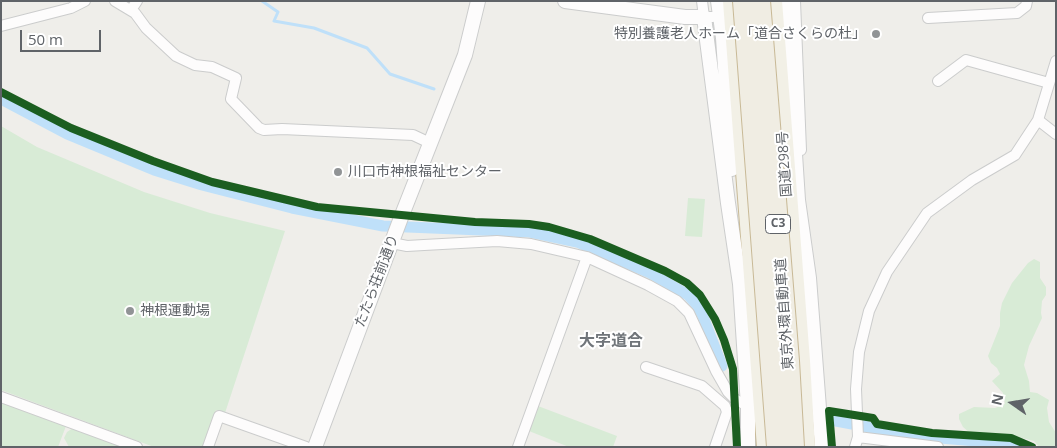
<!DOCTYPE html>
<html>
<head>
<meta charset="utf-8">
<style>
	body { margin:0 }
	#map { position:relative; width:1057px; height:448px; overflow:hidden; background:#efeeea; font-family:"Open Sans",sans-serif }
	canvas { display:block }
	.frame { position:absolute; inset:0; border:2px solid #5f6368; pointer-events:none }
	.north { position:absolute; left:987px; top:378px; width:50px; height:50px; -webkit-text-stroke:4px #fff; paint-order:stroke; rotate:283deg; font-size:14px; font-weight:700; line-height:20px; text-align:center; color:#5f6368 }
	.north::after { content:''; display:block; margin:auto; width:18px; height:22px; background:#5f6368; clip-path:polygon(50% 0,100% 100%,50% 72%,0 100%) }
	.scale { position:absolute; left:20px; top:30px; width:81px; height:22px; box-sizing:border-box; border:2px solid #5f6368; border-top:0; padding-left:6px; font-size:15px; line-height:18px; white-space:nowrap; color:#5f6368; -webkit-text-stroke:4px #fff; paint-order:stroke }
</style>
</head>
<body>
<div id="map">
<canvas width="1057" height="448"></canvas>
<div class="frame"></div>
<div class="north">N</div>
<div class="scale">50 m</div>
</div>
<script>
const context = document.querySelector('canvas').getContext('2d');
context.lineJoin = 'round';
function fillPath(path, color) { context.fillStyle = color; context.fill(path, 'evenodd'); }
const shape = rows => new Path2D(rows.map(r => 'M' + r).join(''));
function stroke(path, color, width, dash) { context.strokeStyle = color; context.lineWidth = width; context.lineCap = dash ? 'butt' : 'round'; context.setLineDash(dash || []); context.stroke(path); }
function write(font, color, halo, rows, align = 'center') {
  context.font = font + ' "Open Sans","Noto Sans JP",sans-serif'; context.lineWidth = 4; context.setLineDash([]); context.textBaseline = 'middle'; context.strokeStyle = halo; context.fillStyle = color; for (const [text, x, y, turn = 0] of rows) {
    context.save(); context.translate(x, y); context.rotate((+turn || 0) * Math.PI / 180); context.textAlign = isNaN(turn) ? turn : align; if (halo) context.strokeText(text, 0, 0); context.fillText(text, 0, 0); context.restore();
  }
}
fillPath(shape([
	[1,126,37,147,144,192,210,213,285,231,225,413,216,410,202,447,154,447,1,390],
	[688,198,705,199,702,237,685,236],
	[1034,259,1040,262,1040,278,1046,287,1046,295,1042,301,1041,313,1042,318,1029,346,1024,365,1029,381,1030,392,1037,393,1049,400,1047,408,1049,422,1056,433,1056,447,1039,447,1034,441,1006,434,970,433,963,427,959,419,959,414,974,407,995,408,1005,404,1003,393,992,381,1000,374,997,368,991,363,988,356,1000,326,1000,313,1002,303,1012,283,1028,263],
	[1,402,66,426,58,447,1,447],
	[538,406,617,436,613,447,569,447,529,431],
	[73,428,125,447,69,447,64,438,67,432]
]), '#d8ebd6');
stroke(shape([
	[262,1,278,12,274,21,314,28,367,48,390,74,434,89]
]), '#bfe0f9', 3);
stroke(shape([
	[1,99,67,134,154,170,202,185,292,208,383,226,530,232,577,242,650,273,688,295,698,306,702,314,722,366],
	[836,421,916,436,1012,444,1020,447]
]), '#bfe0f9', 11);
const minor = shape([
	[115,1,135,13,146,28,176,56,195,65,212,67,236,78,231,99,259,128,264,130,282,129,413,135,430,143],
	[702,1,704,17,713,17],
	[795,1,801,150],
	[131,10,137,1],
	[928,18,1017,13,1026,6,1027,1],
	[1,26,71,8,85,1],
	[938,81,966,60,1049,83],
	[1038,120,1056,134],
	[392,243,407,246,424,245,497,241,531,244,587,257,648,285,677,301,689,313,716,371,728,392,736,400,748,406],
	[646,367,702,386,725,406,727,412,715,447],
	[1,397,137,447],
	[858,437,856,389,859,352,869,311,887,272,927,213,972,180,1015,155,1038,120,1056,61],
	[208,447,219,416,306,447],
	[518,447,587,257],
	[855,447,858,437,938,447]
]);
const tertiary = shape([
	[565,1,685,17,704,17,728,203,740,284,748,406,748,447],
	[718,1,723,38,732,169],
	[785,1,798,200,809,278,822,447],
	[315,447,402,215,465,55,478,1]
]);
const trunk = shape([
	[732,1,766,447],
	[773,1,801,361,806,447]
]);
stroke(minor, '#cbcccc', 12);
stroke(tertiary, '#cbcccc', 16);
stroke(trunk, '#c8b996', 20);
stroke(minor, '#fdfcfc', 10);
stroke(tertiary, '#fdfcfc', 14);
stroke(trunk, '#f2f0e6', 18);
const motorwayBridge = shape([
	[743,1,777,447],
	[760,1,789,361,794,447]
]);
stroke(motorwayBridge, '#c8b996', 22, []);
stroke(motorwayBridge, '#f0ede3', 20);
stroke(shape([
	[1,92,71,128,153,161,212,182,317,207,475,222,529,224,549,227,590,239,665,271,687,283,700,295,715,319,724,340,733,369,737,447],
	[832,447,829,411,873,418,877,424,932,433,1011,438,1032,447]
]), '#1b5e20', 8);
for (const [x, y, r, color] of [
	[876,34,5,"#919496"],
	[338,172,5,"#919496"],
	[130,311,5,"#919496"]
]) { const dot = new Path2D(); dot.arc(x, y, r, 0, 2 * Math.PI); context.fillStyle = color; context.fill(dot); stroke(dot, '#fff', 2); }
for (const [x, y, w] of [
	[778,224,25]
]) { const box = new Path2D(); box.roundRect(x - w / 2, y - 9.5, w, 19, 4); context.fillStyle = '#fff'; context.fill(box); stroke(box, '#5f6368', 1); }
write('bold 12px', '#5f6368', null, [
	["C3",778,224]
]);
write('14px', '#5f6368', '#fff', [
	["特別養護老人ホーム「道合さくらの杜」",866,34,"right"],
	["川口市神根福祉センター",348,172],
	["神根運動場",140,311]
], 'left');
write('14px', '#5f6368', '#fff', [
	["国道298号",785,164,-94],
	["たたら荘前通り",377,281,-69],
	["東京外環自動車道",785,314,-94]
]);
write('bold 16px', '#70757a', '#fff', [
	["大字道合",611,341]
]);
</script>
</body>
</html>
